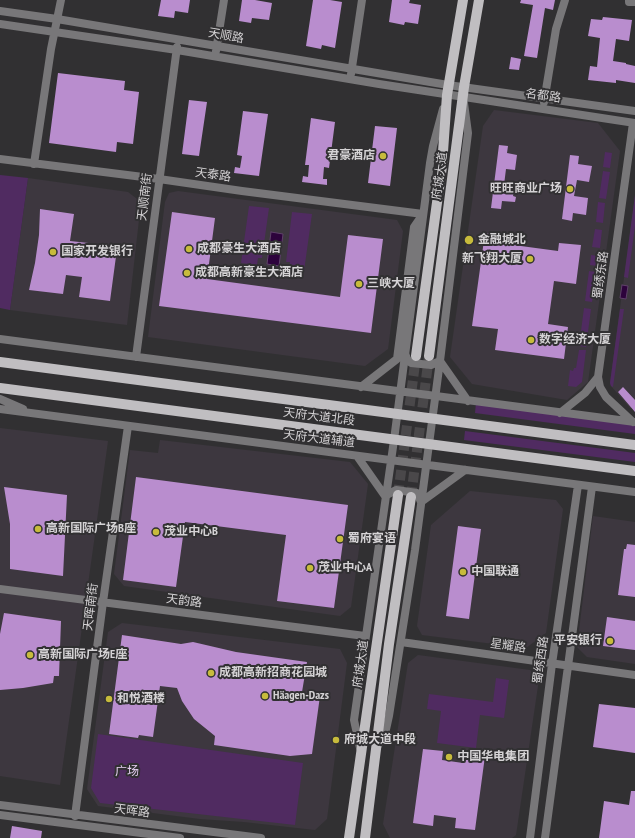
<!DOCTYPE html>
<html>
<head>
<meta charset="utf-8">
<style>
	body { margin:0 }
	canvas { display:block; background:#313032 }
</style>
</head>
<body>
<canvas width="635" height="838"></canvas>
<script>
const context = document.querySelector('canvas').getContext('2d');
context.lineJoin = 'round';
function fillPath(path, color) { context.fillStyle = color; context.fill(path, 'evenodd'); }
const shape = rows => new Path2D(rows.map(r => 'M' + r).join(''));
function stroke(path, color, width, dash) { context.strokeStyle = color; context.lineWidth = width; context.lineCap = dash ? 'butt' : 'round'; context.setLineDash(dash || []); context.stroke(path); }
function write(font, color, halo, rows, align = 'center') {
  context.font = font + ' "PT Sans Narrow","Noto Sans SC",sans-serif'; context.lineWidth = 4; context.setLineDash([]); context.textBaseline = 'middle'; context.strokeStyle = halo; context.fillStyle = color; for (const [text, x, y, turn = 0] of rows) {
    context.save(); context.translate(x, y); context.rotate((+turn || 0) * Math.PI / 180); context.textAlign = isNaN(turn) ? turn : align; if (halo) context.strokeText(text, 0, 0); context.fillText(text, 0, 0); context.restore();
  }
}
fillPath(shape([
	[494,110,598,123,620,151,588,382,567,400,472,384,450,357,483,126],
	[28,178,128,192,141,202,127,325,10,310],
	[178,191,397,220,403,231,388,349,365,366,148,337,165,202,169,193],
	[635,196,635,409,630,408,611,386,610,383],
	[0,428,108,441,60,785,0,776],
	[160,440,350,462,368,484,351,607,340,616,124,586,114,574,130,450,158,453],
	[470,491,556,500,563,509,546,633,526,648,422,635,417,626,431,525],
	[593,516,635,522,635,664,587,657,577,647],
	[122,623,340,649,347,663,327,819,315,830,244,822,200,819,98,806,87,789,108,632],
	[418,655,530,670,539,679,516,835,512,838,390,838,383,824,408,663]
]), '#3d373f');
fillPath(shape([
	[605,152,612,153,610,168,603,167],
	[603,171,610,172,606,199,599,198],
	[0,175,28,178,10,310,0,308],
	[635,195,635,226,628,278,624,277],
	[598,202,605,203,603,223,596,222],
	[249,206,269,208,262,258,258,258,257,265,241,263],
	[292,212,312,214,304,271,289,269,290,262,286,262],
	[595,229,602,230,600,248,592,247],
	[591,255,598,256,597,266,590,265],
	[589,271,596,272,592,302,585,301],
	[584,308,591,309,586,347,579,346],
	[620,309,624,309,613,387,611,386,610,383],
	[579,350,586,350,582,382,576,387,568,386,570,370,573,371,574,368,576,368],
	[476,403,635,424,635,434,475,413],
	[465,431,635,453,635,462,464,440],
	[496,678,509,680,504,718,480,715,476,748,437,743,441,711,427,709,429,694,493,702],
	[98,734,303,763,295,825,100,803,91,788]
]), '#502b61');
const water = shape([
	[271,232,283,234,279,266,267,264,271,232],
	[622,285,628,286,626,299,620,298,622,285]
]);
fillPath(water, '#2d033c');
stroke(water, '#5f416a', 1);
fillPath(shape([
	[161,0,190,0,188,13,175,11,174,18,158,16],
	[242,0,255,0,272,3,269,20,252,18,251,23,239,21],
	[313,0,330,0,342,2,335,48,322,45,321,49,306,46],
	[392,0,410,0,409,3,421,5,418,24,405,22,404,25,389,22],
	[521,0,555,0,553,10,545,8,537,58,524,56,533,5,520,3],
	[603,17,632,20,629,41,616,39,613,61,626,63,626,64,635,66,635,83,616,80,616,83,588,80,590,66,597,67,600,38,588,36,591,19,602,20],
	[511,57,521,59,519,70,509,69],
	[58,73,125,81,124,90,139,92,133,144,117,142,116,152,49,143],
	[189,100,207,102,199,156,182,154],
	[243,111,268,114,259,176,234,173,235,167,240,168,242,156,237,155],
	[311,118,335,122,329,168,324,167,323,179,327,179,327,185,302,182,303,176,308,177,309,165,305,165],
	[375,126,397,128,390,186,368,183],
	[499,145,508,146,507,153,517,155,515,170,506,169,504,185,515,186,513,196,516,197,515,202,502,201,501,209,491,208],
	[570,155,579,156,578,164,592,166,589,182,577,180,574,196,588,198,586,215,573,213,572,221,562,219],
	[40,209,74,214,70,241,107,245,106,248,117,249,110,301,79,297,82,277,66,275,63,294,29,290,35,263,39,235],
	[172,212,215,218,207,279,340,297,348,235,383,239,371,333,159,306],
	[485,233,508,235,506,244,558,251,559,243,581,245,576,284,554,281,548,324,568,327,564,359,495,350,498,329,472,326],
	[623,387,635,400,635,412,618,392],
	[136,477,348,505,334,608,277,601,286,535,185,522,176,587,123,580],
	[4,487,67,495,63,576,10,569,10,524],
	[458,526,481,529,469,619,446,616],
	[627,544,635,545,635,597,618,595,624,549,626,549],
	[4,613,61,621,59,676,54,676,53,683,23,688,0,690,0,634],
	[607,617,635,621,635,650,603,646],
	[122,635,181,644,193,642,236,652,307,662,302,692,320,696,312,754,290,756,214,745,215,736,194,719,182,701,177,688,160,686,153,737,139,735,138,738,109,734],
	[599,704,635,708,635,753,593,747],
	[423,749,443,751,442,760,463,763,465,753,485,756,475,830,455,828,456,818,434,815,433,826,413,823],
	[631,791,635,791,635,838,599,838,604,801,629,805],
	[12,826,42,831,41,838,10,838]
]), '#b98dce');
stroke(shape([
	[398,495,416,356],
	[411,497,429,356]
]), '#4a484a', 10, [10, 5]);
stroke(shape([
	[629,0,629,2,635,2],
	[0,11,57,19,448,85,635,111],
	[0,24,177,50,379,84,635,123],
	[216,51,224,0],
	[351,74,362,0],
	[544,102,556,29,565,0],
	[0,159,159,179,242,191,423,214,414,227,397,359,361,387],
	[34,164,51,49,61,0],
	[0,339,635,422],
	[405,353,407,359,411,363,431,365,440,361,468,401],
	[136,357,177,47],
	[598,377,600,387,606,397,633,422],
	[0,399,23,409],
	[0,409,635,492],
	[560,413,585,393,598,377,633,123],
	[357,456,385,496,396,490,417,493,421,502,465,470],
	[0,589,365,636],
	[401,642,635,675],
	[377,747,385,734,389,716,415,550,440,361,468,133,464,103],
	[360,748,354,720,394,440,430,163,433,146,443,109],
	[0,805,261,838],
	[0,815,180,838],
	[75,816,103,602,128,426],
	[530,838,552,664,578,485],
	[545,838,592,487]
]), '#787779', 8);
stroke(shape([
	[416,356,442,166,447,95,463,0],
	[429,356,464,87,479,0],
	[0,362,635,445],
	[0,388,635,471],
	[349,838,398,495],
	[365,838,389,644,411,497]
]), '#c0bec1', 10);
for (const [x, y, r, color] of [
	[383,156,4,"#c7bb3c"],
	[570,189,4,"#c7bb3c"],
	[469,240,5,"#c7bb3c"],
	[189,249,4,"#c7bb3c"],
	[53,252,4,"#c7bb3c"],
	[530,259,4,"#c7bb3c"],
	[187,273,4,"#c7bb3c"],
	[359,284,4,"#c7bb3c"],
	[531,340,4,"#c7bb3c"],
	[38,529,4,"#c7bb3c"],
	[156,532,4,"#c7bb3c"],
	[340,539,4,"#c7bb3c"],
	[310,568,4,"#c7bb3c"],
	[463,572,4,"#c7bb3c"],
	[610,641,4,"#c7bb3c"],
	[30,655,4,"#c7bb3c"],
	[211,673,4,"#c7bb3c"],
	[265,696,4,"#c7bb3c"],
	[109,699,4,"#c7bb3c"],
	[336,740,4,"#c7bb3c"],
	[449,757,4,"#c7bb3c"]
]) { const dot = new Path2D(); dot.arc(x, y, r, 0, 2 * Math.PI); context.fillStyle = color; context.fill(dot); stroke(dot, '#313032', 1.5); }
write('12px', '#d5d3d5', '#313032', [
	["天顺路",226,36,10],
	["名都路",543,96,8],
	["天泰路",213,175,8],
	["府城大道",440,176,-82],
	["天顺南街",145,197,-83],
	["蜀绣东路",601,275,-82],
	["天府大道北段",319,417,7],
	["天府大道辅道",319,439,7],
	["天韵路",184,601,7],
	["天晖南街",91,607,-83],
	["星耀路",508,646,8],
	["蜀绣西路",541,660,-82],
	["府城大道",361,664,-82],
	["天晖路",132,811,7]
]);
write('bold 12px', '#d5d3d5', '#313032', [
	["君豪酒店",375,156,"right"],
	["旺旺商业广场",562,189,"right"],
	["金融城北",478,240],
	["成都豪生大酒店",197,249],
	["国家开发银行",61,252],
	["新飞翔大厦",522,259,"right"],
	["成都高新豪生大酒店",195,273],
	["三峡大厦",367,284],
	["数字经济大厦",539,340],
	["高新国际广场B座",46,529],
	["茂业中心B",164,532],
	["蜀府宴语",348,539],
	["茂业中心A",318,568],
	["中国联通",471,572],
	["平安银行",602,641,"right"],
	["高新国际广场E座",38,655],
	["成都高新招商花园城",219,673],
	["Häagen-Dazs",273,696],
	["和悦酒楼",117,699],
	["府城大道中段",344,740],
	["中国华电集团",457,757]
], 'left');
write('12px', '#e8d1f4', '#313032', [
	["广场",127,772]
]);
</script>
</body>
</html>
